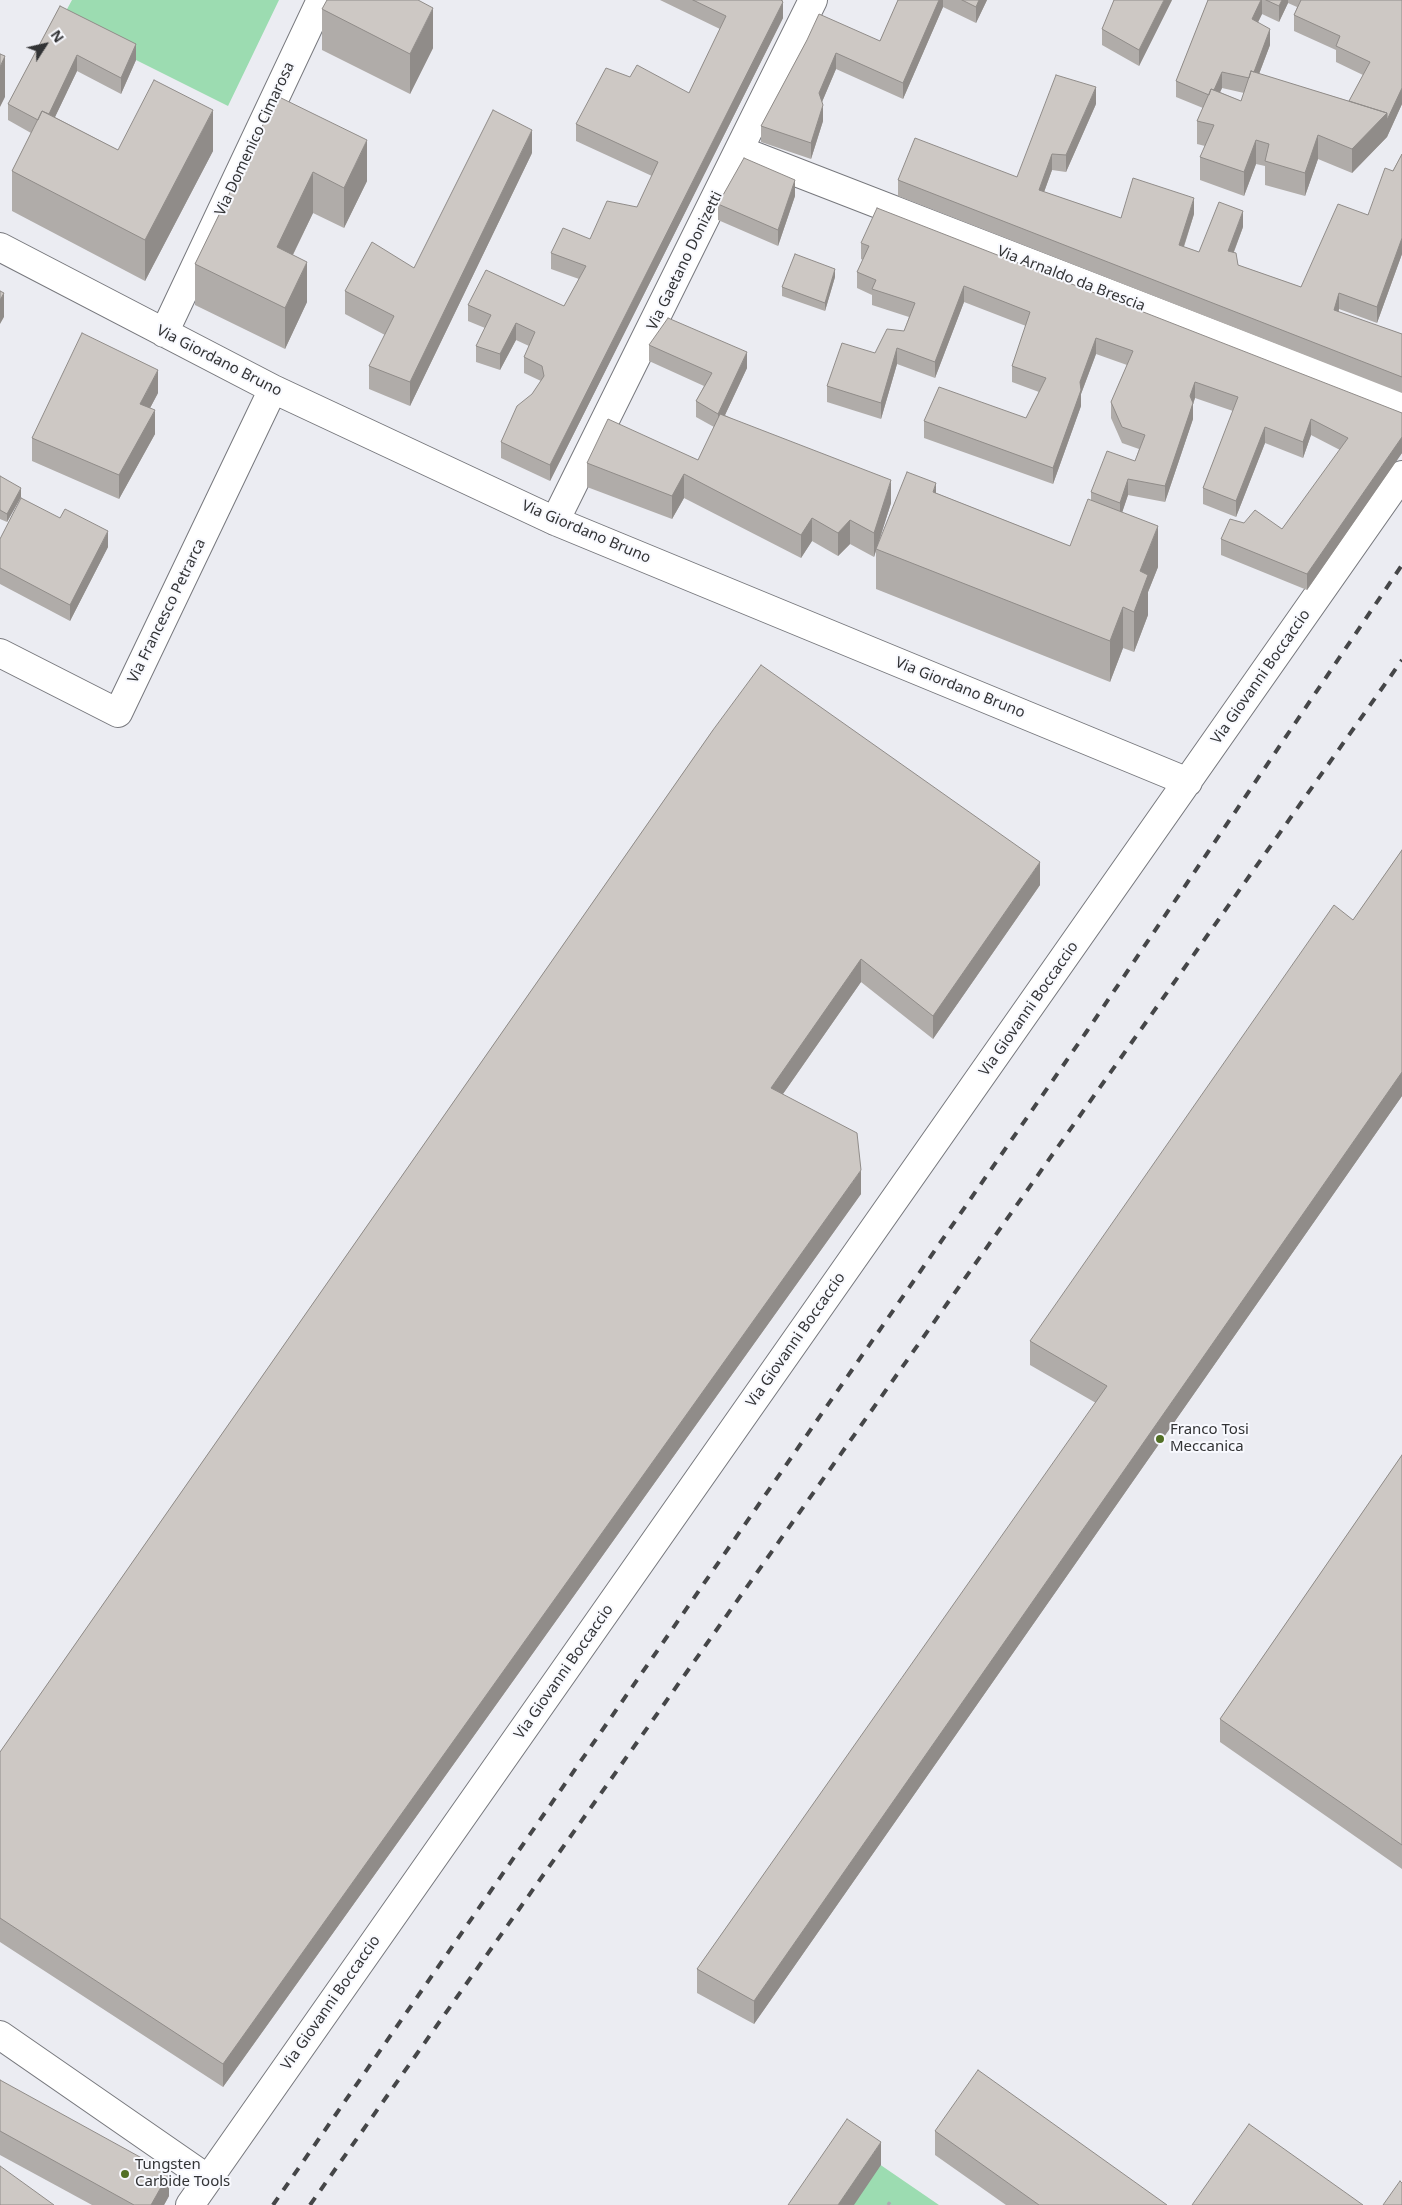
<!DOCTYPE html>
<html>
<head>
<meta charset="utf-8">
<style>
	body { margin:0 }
	#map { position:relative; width:1402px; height:2205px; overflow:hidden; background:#ebecf2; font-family:"Noto Sans",sans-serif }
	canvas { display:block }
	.north { position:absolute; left:20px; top:20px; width:50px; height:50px; -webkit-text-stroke:4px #f8f9fe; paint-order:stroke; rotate:55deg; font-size:14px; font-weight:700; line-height:20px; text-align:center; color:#323335 }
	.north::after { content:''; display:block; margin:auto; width:18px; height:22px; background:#323335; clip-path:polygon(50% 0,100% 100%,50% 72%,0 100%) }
</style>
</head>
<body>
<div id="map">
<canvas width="1402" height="2205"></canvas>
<div class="north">N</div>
</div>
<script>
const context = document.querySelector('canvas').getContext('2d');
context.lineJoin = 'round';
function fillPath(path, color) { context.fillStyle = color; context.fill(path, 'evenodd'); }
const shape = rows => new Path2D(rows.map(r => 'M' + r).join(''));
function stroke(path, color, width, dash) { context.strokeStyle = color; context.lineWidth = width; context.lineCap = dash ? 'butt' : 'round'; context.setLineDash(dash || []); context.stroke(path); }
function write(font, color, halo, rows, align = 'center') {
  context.font = font + ' "Noto Sans",sans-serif'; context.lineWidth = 4; context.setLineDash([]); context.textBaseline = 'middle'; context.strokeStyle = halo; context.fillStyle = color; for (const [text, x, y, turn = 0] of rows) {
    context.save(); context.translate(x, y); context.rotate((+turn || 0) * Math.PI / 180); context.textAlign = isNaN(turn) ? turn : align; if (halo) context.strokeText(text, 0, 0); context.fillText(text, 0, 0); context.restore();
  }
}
fillPath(shape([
	[72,0,279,0,228,106,60,22],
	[847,2142,939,2205,804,2205]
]), '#9cdcb1');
const minor = shape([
	[739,150,1402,407],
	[0,247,273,389,555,521,1188,782],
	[164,333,321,0],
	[555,521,813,0],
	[0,653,118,713,273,389],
	[0,2035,208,2179],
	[190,2205,1402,475]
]);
stroke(minor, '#77787d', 30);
stroke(shape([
	[888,2205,889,2203,891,2205]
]), '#abacb1', 3, [4, 2.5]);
stroke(minor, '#fff', 28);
stroke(shape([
	[273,2205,1087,1031,1402,565],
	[310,2205,1402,660]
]), '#454648', 4, [9, 9]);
fillPath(shape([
	[660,0,783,0,783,18,550,481,501,458,501,442,541,381,524,373,524,357,529,346,516,340,500,370,476,362,476,346,485,328,468,321,468,305,564,306,579,279,551,269,551,253,590,239,637,207,652,176,576,141,576,124,630,77,689,93,720,29],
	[898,0,987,0,976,23,943,7,903,99,836,69,822,102,823,121,811,159,761,142,761,126,807,40,880,41],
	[1172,0,1139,66,1102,45,1102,29],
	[1208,0,1402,0,1402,104,1387,137,1352,173,1318,159,1305,196,1265,185,1265,166,1256,164,1244,196,1200,180,1200,157,1205,146,1197,144,1197,121,1203,108,1176,97,1176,81],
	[1288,3,1297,7,1294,15,1294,31,1336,50,1336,62,1363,75,1349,101,1259,74,1270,45,1258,22,1262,14,1279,22],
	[1222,88,1244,93,1241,101,1220,92],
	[60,6,136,60,121,94,77,71,55,117,118,150,213,151,145,281,12,211,12,171,31,133,8,120,8,104],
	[322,9,433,48,410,94,322,50],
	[277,96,367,181,344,228,313,213,293,255,307,302,285,349,195,305,195,264],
	[1096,104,1066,172,1052,170,1044,192,1121,218,1194,214,1184,247,1199,252,1243,227,1234,252,1238,265,1301,287,1368,215,1402,154,1402,254,1377,323,1339,309,1339,312,1402,334,1402,393,898,196,898,180,1017,177],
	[532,153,410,406,369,389,369,366,385,335,345,314,345,291,414,268],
	[795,196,778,246,718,220,718,204],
	[861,243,1402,413,1402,453,1307,590,1221,555,1221,539,1244,523,1282,529,1340,450,1311,435,1303,458,1265,443,1236,517,1203,504,1203,488,1233,411,1195,398,1193,404,1193,419,1165,502,1128,495,1122,512,1158,567,1148,592,1148,615,1134,652,1123,648,1110,682,876,589,876,549,936,493,1070,546,1091,500,1091,492,1135,461,1139,449,1122,443,1111,418,1111,402,1127,365,1096,354,1081,394,1081,406,1053,484,924,438,924,421,1026,418,1039,392,1012,382,1012,366,1026,326,964,302,935,378,897,364,881,419,827,402,827,386,875,353,904,331,909,317,872,305,872,295,857,288,857,272,863,260,861,259],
	[835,277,825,311,782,296,782,287],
	[649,345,747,368,725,415,891,503,874,557,850,544,838,556,812,541,801,558,684,498,672,519,587,487,587,463,698,460,714,427,696,417,696,401,704,386,649,361],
	[158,393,150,408,155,434,119,499,32,461,32,438],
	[0,476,21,497,7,522,0,519],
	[0,539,108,547,70,621,0,584],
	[713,730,1040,885,933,1039,861,982,783,1094,861,1194,223,2087,0,1942,0,1752],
	[1402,850,1402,1096,754,2024,697,1993,697,1969,1096,1403,1030,1365,1030,1341,1353,920],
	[1402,1455,1402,1869,1220,1742,1220,1719],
	[0,2080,169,2196,164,2205,92,2205,0,2155],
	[935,2131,1167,2205,1006,2205,935,2155]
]), '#b0aca9');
fillPath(shape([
	[939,0,943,0,943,7,903,99,903,83],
	[979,0,987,0,976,23,976,7],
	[1164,0,1172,0,1139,66,1139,50],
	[1261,0,1262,0,1262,14,1252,35,1252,19],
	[1282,0,1288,0,1288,3,1279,22,1279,6],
	[783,2,783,18,550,481,550,465],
	[433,8,433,48,410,94,410,54],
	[1270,29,1270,45,1251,95,1251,79],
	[136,44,136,60,121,94,121,78],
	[836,53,836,69,819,109,819,93],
	[77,55,77,71,44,140,44,124],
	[5,56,5,97,0,107,0,67],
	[1222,72,1222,88,1211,112,1211,96],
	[1096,87,1096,104,1066,172,1066,155],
	[1402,88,1402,104,1387,137,1352,173,1352,149],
	[823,105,823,121,811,159,811,143],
	[213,110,213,151,145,281,145,240],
	[532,130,532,153,410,406,410,382],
	[1318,135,1318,159,1305,196,1305,173],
	[367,140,367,181,344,228,344,188],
	[1256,140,1256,164,1244,196,1244,172],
	[1052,154,1052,170,1039,206,1039,190],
	[313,172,313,213,277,287,277,247],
	[795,180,795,196,778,246,778,230],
	[1194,198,1194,214,1179,261,1179,245],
	[1243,211,1243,227,1228,267,1228,251],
	[1402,238,1402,254,1377,323,1377,307],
	[307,262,307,302,285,349,285,308],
	[835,269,835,277,825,311,825,303],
	[964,286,964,302,935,378,935,362],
	[4,293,4,317,0,324,0,300],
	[1339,293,1339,309,1334,327,1334,310],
	[516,323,516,340,500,370,500,354],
	[1096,338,1096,354,1081,394,1081,406,1053,484,1053,468,1080,382],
	[897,348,897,364,881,419,881,403],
	[747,352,747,368,718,430,718,414],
	[158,370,158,393,140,427,140,404],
	[1195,382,1195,398,1193,404,1193,419,1165,502,1165,486,1190,396],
	[155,410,155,434,119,499,119,475],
	[1311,419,1311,435,1303,458,1303,442],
	[1265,427,1265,443,1236,517,1236,501],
	[1402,437,1402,453,1307,590,1307,574],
	[684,474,684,498,672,519,672,496],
	[1128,479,1128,495,1120,519,1120,503],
	[891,480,891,503,874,557,874,533],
	[936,483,936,524,933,492],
	[21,488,21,497,7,522,7,514],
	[812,518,812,541,801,558,801,535],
	[850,520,850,544,838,556,838,533],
	[1158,526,1158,567,1148,592,1148,615,1134,652,1134,612,1140,571],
	[108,531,108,547,70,621,70,605],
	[1123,607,1123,648,1110,682,1110,641],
	[1040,862,1040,885,933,1039,933,1016],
	[861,959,861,982,771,1111,771,1088],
	[1402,1072,1402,1096,754,2024,754,2001],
	[861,1170,861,1194,223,2087,223,2064],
	[881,2142,881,2165,854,2205,838,2205],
	[169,2173,169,2196,164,2205,151,2205]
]), '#908c89');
const building = shape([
	[327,0,418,0,433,8,410,54,322,9,327,0],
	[693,0,781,0,783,2,550,465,501,442,517,406,532,394,544,376,542,366,524,357,535,332,516,323,500,354,476,346,491,315,468,305,486,270,564,306,586,266,551,253,563,228,590,239,607,201,637,207,658,162,576,124,606,68,630,77,637,65,689,93,726,16,693,0],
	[898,0,939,0,903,83,836,53,819,93,823,105,811,143,761,126,807,40,819,14,880,41,898,0],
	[962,0,979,0,976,7,962,0],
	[1114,0,1164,0,1139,50,1102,29,1114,0],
	[1208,0,1261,0,1252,19,1270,29,1254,72,1251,71,1249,78,1222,72,1214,90,1211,89,1209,95,1176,81,1208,0],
	[1266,0,1282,0,1279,6,1266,0],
	[1301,0,1402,0,1402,88,1387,120,1387,113,1349,101,1370,62,1336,46,1340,36,1294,15,1301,0],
	[60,6,136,44,121,78,77,55,49,114,42,111,38,120,8,104,60,6],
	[0,54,5,56,0,67,0,54],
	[1251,71,1387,113,1352,149,1318,135,1305,173,1265,161,1269,144,1256,140,1244,172,1200,157,1214,125,1197,121,1211,89,1241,101,1251,71],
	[1056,75,1096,87,1066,155,1052,154,1039,190,1121,218,1133,178,1194,198,1179,245,1199,252,1219,202,1243,211,1228,251,1236,253,1238,265,1301,287,1338,204,1368,215,1385,168,1393,171,1402,154,1402,238,1377,307,1339,293,1334,310,1402,334,1402,377,898,180,915,138,1017,177,1056,75],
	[154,80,213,110,145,240,12,171,42,111,118,150,154,80],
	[277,96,367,140,344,188,313,172,277,247,307,262,285,308,195,264,277,96],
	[493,110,532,130,410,382,369,366,394,316,345,291,372,242,414,268,493,110],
	[744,158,795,180,778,230,718,204,744,158],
	[877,208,1402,413,1402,437,1307,574,1221,539,1230,519,1244,523,1255,510,1282,529,1348,438,1311,419,1303,442,1265,427,1236,501,1203,488,1238,397,1195,382,1190,396,1193,403,1165,486,1128,479,1120,503,1091,492,1107,451,1135,461,1145,435,1122,427,1111,402,1133,351,1096,338,1080,382,1081,390,1053,468,924,421,939,387,1026,418,1046,378,1012,366,1030,312,964,286,935,362,897,348,881,403,827,386,842,343,875,353,887,329,904,331,915,303,872,289,876,280,857,272,869,246,861,243,877,208],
	[795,254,835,269,825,303,782,287,795,254],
	[0,291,4,293,0,300,0,291],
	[668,318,747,352,718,414,696,401,712,373,649,345,668,318],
	[82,333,158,370,140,404,155,410,119,475,32,438,82,333],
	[720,414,891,480,874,533,850,520,838,533,812,518,801,535,684,474,672,496,587,463,608,419,698,460,720,414],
	[907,472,936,483,933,492,1070,546,1088,499,1158,526,1140,571,1148,575,1134,612,1123,607,1110,641,876,549,907,472],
	[0,476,21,488,7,514,0,510,0,476],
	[21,498,60,518,65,509,108,531,70,605,0,568,0,539,21,498],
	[761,665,1040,862,933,1016,861,959,771,1088,857,1133,861,1170,223,2064,0,1918,0,1752,713,730,761,665],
	[1402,850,1402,1072,754,2001,697,1969,1107,1386,1030,1341,1334,905,1353,920,1402,850],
	[1402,1455,1402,1845,1220,1719,1402,1455],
	[978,2070,1167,2205,1039,2205,935,2131,978,2070],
	[0,2080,169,2173,151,2205,134,2205,0,2131,0,2080],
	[847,2119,881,2142,838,2205,788,2205,847,2119],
	[1249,2124,1363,2205,1192,2205,1249,2124],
	[0,2166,54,2205,0,2205,0,2166],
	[1400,2181,1402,2183,1402,2205,1383,2205,1400,2181]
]);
fillPath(building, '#cdc8c4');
stroke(building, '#908c89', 1);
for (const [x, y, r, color] of [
	[1160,1439,5,"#527025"],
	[125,2174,5,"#527025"]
]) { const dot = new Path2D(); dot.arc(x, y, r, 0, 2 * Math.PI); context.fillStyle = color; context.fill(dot); stroke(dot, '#f8f9fe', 2); }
write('15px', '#323335', '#f8f9fe', [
	["Via Domenico Cimarosa",255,139,-65],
	["Via Gaetano Donizetti",685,261,-64],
	["Via Arnaldo da Brescia",1071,279,21],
	["Via Giordano Bruno",219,361,27],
	["Via Giordano Bruno",586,532,23],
	["Via Francesco Petrarca",167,611,-64],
	["Via Giovanni Boccaccio",1261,677,-55],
	["Via Giordano Bruno",960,688,22],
	["Via Giovanni Boccaccio",1029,1009,-55],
	["Via Giovanni Boccaccio",796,1340,-55],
	["Via Giovanni Boccaccio",564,1672,-55],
	["Via Giovanni Boccaccio",331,2003,-55]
]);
write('15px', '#323335', '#f8f9fe', [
	["Franco Tosi",1170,1430],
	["Meccanica",1170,1447],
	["Tungsten",135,2165],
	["Carbide Tools",135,2182]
], 'left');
</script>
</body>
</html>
